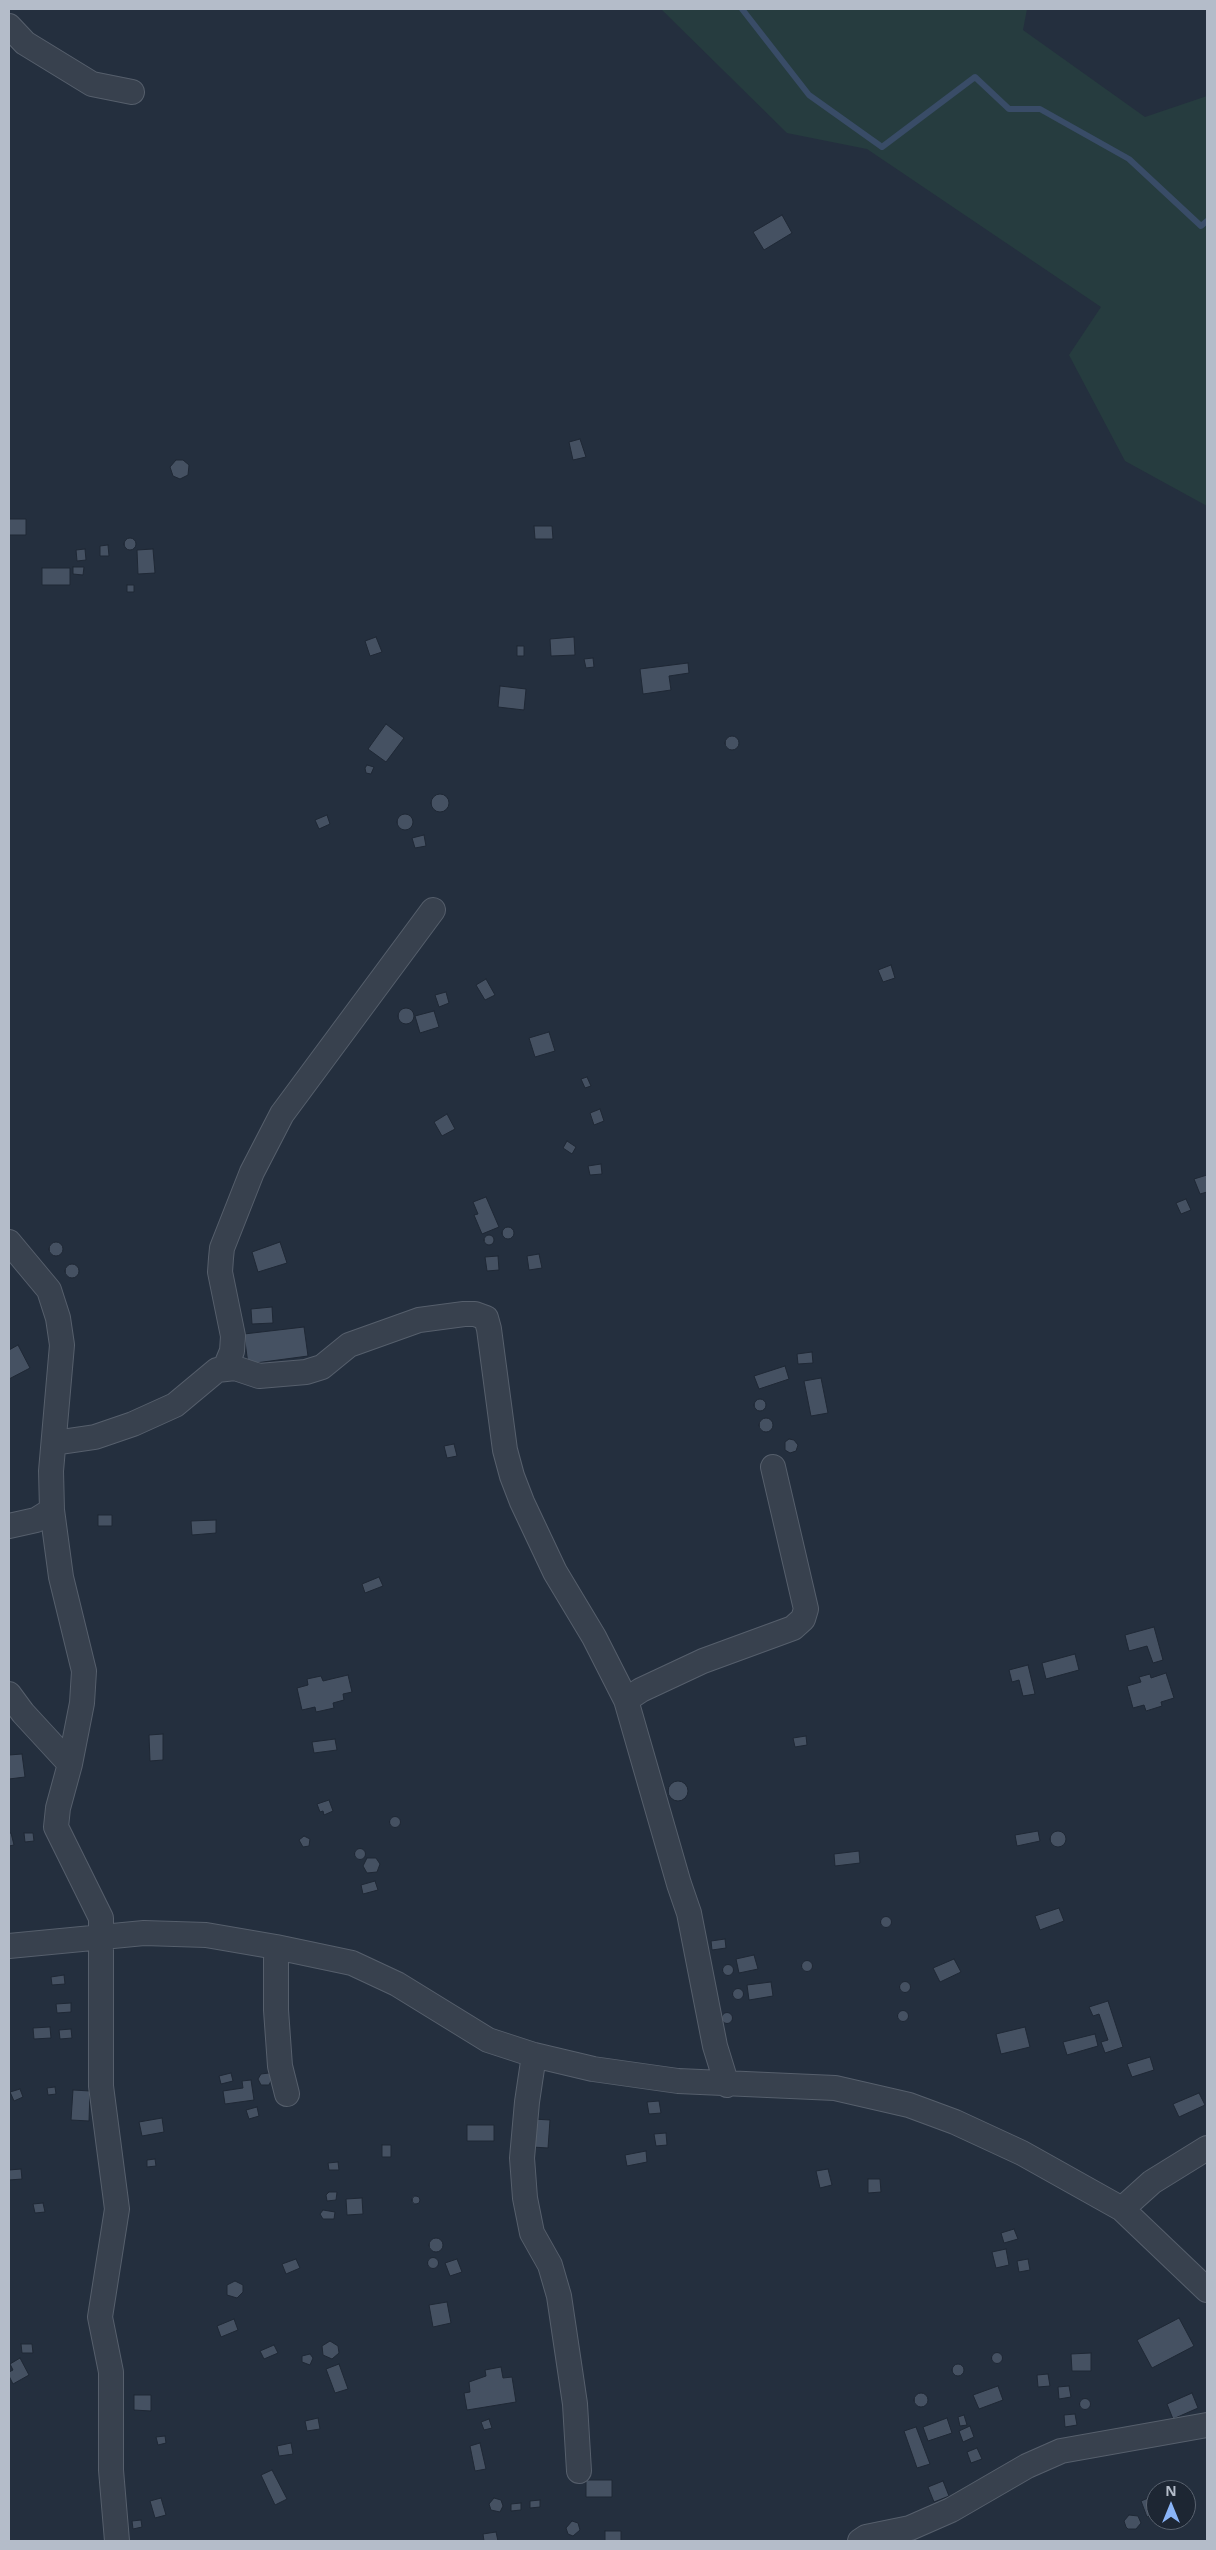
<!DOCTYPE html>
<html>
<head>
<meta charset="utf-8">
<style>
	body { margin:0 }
	#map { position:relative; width:1216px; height:2550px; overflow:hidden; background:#242f3e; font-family:"Noto Sans",sans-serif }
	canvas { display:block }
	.frame { position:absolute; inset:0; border:10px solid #b4bcc9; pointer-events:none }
	.north { position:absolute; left:1146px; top:2480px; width:50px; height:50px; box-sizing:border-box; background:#1d2633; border:1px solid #59626f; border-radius:50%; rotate:0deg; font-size:14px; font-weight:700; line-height:20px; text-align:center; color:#b4bcc9 }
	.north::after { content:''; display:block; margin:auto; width:18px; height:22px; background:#8ab4f8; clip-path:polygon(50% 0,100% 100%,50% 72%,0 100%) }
</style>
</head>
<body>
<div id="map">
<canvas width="1216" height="2550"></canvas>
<div class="frame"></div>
<div class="north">N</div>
</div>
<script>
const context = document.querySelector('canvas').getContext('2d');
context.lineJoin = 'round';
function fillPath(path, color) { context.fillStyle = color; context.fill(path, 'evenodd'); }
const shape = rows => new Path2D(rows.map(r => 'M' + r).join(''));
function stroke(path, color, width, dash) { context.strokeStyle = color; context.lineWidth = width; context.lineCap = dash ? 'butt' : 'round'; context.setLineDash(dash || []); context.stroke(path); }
fillPath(shape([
	[661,9,1027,9,1023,30,1145,117,1207,96,1207,506,1125,461,1069,355,1101,307,867,149,787,133]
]), '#263c3f');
stroke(shape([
	[742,9,809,95,882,147,975,77,1009,109,1040,109,1129,159,1201,226,1207,221]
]), '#394c67', 6);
const building = shape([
	[782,215,792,233,764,250,753,232,782,215],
	[580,439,586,457,573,460,569,442,580,439],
	[176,460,183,460,189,465,188,475,180,479,173,476,170,467,176,460],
	[9,519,26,519,26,535,9,535,9,519],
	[534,526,552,526,553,539,535,539,534,526],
	'124 544a6 6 0 1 1 12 0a6 6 0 1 1-12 0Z',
	[108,545,109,556,100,556,100,546,108,545],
	[85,549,86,560,77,561,76,550,85,549],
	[153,549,155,573,138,574,137,550,153,549],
	[73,567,84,567,83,575,73,574,73,567],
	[42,568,70,568,70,585,42,585,42,568],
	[127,585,134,585,134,592,127,592,127,585],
	[376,637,382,652,370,656,365,641,376,637],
	[574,637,575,655,551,656,550,639,574,637],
	[517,646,524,646,524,656,517,656,517,646],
	[593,658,594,667,586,668,584,659,593,658],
	[688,663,689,673,669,676,671,690,643,694,640,669,688,663],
	[500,686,526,689,524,710,498,707,500,686],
	[386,724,404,738,386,762,368,749,386,724],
	'725 743a7 7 0 1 1 14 0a7 7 0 1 1-14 0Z',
	[367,765,374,767,371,774,366,773,365,768,367,765],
	'431 803a9 9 0 1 1 18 0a9 9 0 1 1-18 0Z',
	'397 822a8 8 0 1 1 16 0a8 8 0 1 1-16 0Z',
	[327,815,330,824,319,829,315,820,327,815],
	[424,835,426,846,415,848,412,838,424,835],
	[891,965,895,978,883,982,878,970,891,965],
	[486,979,495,995,485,1000,476,985,486,979],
	[446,992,449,1003,439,1007,435,995,446,992],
	'398 1016a8 8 0 1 1 16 0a8 8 0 1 1-16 0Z',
	[434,1011,439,1027,420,1033,415,1016,434,1011],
	[549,1032,555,1051,535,1057,529,1038,549,1032],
	[587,1077,591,1086,585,1088,581,1079,587,1077],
	[600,1109,604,1121,594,1125,590,1113,600,1109],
	[447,1114,455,1129,442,1136,434,1122,447,1114],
	[567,1141,576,1147,572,1154,563,1148,567,1141],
	[601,1164,602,1174,590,1175,588,1166,601,1164],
	[1207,1175,1207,1192,1200,1194,1194,1179,1207,1175],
	[486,1197,499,1227,482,1234,474,1215,478,1214,473,1202,486,1197],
	[1186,1199,1191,1210,1181,1214,1176,1203,1186,1199],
	'502 1233a6 6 0 1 1 12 0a6 6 0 1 1-12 0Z',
	'484 1240a5 5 0 1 1 10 0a5 5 0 1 1-10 0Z',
	'49 1249a7 7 0 1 1 14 0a7 7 0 1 1-14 0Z',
	[280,1242,287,1263,258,1272,252,1252,280,1242],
	[539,1254,542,1268,529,1270,527,1256,539,1254],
	[498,1256,499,1270,487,1271,485,1257,498,1256],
	'65 1271a7 7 0 1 1 14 0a7 7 0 1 1-14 0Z',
	[272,1307,273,1323,252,1324,251,1309,272,1307],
	[304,1327,308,1356,248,1364,244,1334,304,1327],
	[18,1345,30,1368,9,1379,9,1350,18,1345],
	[812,1352,813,1363,798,1364,797,1354,812,1352],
	[785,1366,789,1379,759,1389,754,1376,785,1366],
	[821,1378,828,1413,811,1416,804,1381,821,1378],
	'754 1405a6 6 0 1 1 12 0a6 6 0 1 1-12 0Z',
	'759 1425a7 7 0 1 1 14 0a7 7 0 1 1-14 0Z',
	[789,1439,794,1440,798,1445,796,1451,790,1453,785,1450,785,1442,789,1439],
	[454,1444,457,1456,447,1458,444,1446,454,1444],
	[98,1515,112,1515,112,1526,98,1526,98,1515],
	[216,1520,216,1533,192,1535,191,1521,216,1520],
	[379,1577,383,1586,365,1593,362,1584,379,1577],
	[1154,1627,1163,1660,1153,1663,1147,1646,1129,1651,1125,1635,1154,1627],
	[1075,1654,1079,1670,1046,1679,1042,1663,1075,1654],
	[1028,1665,1035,1694,1023,1696,1019,1680,1012,1682,1009,1670,1028,1665],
	[1166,1673,1174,1698,1161,1702,1162,1706,1146,1711,1144,1705,1133,1708,1127,1686,1141,1682,1139,1677,1150,1674,1151,1678,1166,1673],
	[348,1675,352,1692,343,1694,344,1700,333,1703,334,1708,316,1712,315,1707,302,1710,297,1688,308,1685,307,1679,321,1676,323,1681,348,1675],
	[163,1734,163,1760,150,1761,149,1735,163,1734],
	[806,1736,807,1745,795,1747,793,1738,806,1736],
	[335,1739,337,1750,314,1753,312,1742,335,1739],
	[22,1754,25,1777,9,1779,9,1755,22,1754],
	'668 1791a10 10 0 1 1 20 0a10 10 0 1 1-20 0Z',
	[329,1800,333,1811,324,1815,323,1811,320,1812,317,1804,329,1800],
	'389.5 1822a5.5 5.5 0 1 1 11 0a5.5 5.5 0 1 1-11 0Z',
	[1038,1831,1040,1841,1017,1846,1015,1835,1038,1831],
	'1050 1839a8 8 0 1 1 16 0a8 8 0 1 1-16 0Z',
	[9,1833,11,1833,14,1845,9,1846,9,1833],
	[24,1833,33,1833,34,1841,25,1842,24,1833],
	[304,1836,310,1839,309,1846,303,1847,299,1840,304,1836],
	'354.5 1854a5.5 5.5 0 1 1 11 0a5.5 5.5 0 1 1-11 0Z',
	[859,1851,860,1863,835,1866,834,1854,859,1851],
	[367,1858,376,1858,380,1864,377,1872,367,1873,363,1866,367,1858],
	[375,1881,378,1890,363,1894,361,1885,375,1881],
	[1059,1908,1064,1921,1040,1930,1035,1916,1059,1908],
	'880.5 1922a5.5 5.5 0 1 1 11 0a5.5 5.5 0 1 1-11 0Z',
	[725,1939,726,1948,712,1950,711,1941,725,1939],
	[754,1955,758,1969,739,1973,736,1959,754,1955],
	[954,1959,961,1972,940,1982,933,1968,954,1959],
	'801.5 1966a5.5 5.5 0 1 1 11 0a5.5 5.5 0 1 1-11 0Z',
	'722.5 1970a5.5 5.5 0 1 1 11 0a5.5 5.5 0 1 1-11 0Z',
	[64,1975,65,1984,52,1985,51,1977,64,1975],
	'899.5 1987a5.5 5.5 0 1 1 11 0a5.5 5.5 0 1 1-11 0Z',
	[771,1982,773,1996,749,2000,747,1985,771,1982],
	'732.5 1994a5.5 5.5 0 1 1 11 0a5.5 5.5 0 1 1-11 0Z',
	[1108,2001,1123,2047,1105,2053,1101,2042,1108,2040,1099,2014,1093,2016,1089,2007,1108,2001],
	[71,2003,71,2012,57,2013,56,2004,71,2003],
	'897.5 2016a5.5 5.5 0 1 1 11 0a5.5 5.5 0 1 1-11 0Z',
	'721.5 2018a5.5 5.5 0 1 1 11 0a5.5 5.5 0 1 1-11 0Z',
	[50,2027,51,2038,34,2039,33,2028,50,2027],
	[1025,2027,1030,2047,1001,2054,996,2034,1025,2027],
	[71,2029,72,2038,60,2039,59,2030,71,2029],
	[1095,2034,1098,2046,1067,2055,1063,2042,1095,2034],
	[1150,2057,1154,2070,1132,2077,1127,2064,1150,2057],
	[231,2073,233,2081,221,2084,219,2076,231,2073],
	[269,2073,272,2079,269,2085,261,2085,258,2079,261,2074,269,2073],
	[251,2080,254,2100,225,2104,223,2091,243,2088,242,2081,251,2080],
	[55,2087,56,2094,48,2095,47,2088,55,2087],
	[20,2089,23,2097,14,2101,10,2092,20,2089],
	[73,2090,90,2091,89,2121,71,2120,73,2090],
	[1199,2093,1205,2105,1179,2117,1173,2104,1199,2093],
	[659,2101,661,2113,649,2114,647,2102,659,2101],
	[257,2107,259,2116,249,2119,246,2110,257,2107],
	[162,2118,164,2132,142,2136,139,2122,162,2118],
	[533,2119,550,2120,548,2148,532,2147,533,2119],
	[467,2125,494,2125,494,2141,467,2141,467,2125],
	[666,2133,667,2145,656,2146,654,2134,666,2133],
	[382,2145,391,2145,391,2157,382,2157,382,2145],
	[646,2151,647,2162,627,2166,625,2155,646,2151],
	[155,2159,156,2166,147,2167,147,2160,155,2159],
	[338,2162,339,2170,329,2170,328,2163,338,2162],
	[21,2169,22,2179,9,2180,9,2170,21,2169],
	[828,2169,832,2185,820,2188,816,2171,828,2169],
	[868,2179,880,2179,881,2192,868,2193,868,2179],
	[329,2192,337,2192,336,2200,327,2201,326,2195,329,2192],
	'412 2200a4 4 0 1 1 8 0a4 4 0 1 1-8 0Z',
	[362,2198,363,2214,347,2215,346,2199,362,2198],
	[43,2203,45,2212,35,2213,33,2204,43,2203],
	[323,2210,335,2212,334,2219,323,2219,320,2214,323,2210],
	[1014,2229,1018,2239,1004,2243,1001,2233,1014,2229],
	'429 2245a7 7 0 1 1 14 0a7 7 0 1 1-14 0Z',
	[1006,2249,1009,2265,996,2268,992,2252,1006,2249],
	'427.5 2263a5.5 5.5 0 1 1 11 0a5.5 5.5 0 1 1-11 0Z',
	[296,2259,300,2268,286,2274,282,2264,296,2259],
	[457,2259,462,2272,450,2276,445,2263,457,2259],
	[1028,2259,1030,2270,1019,2272,1017,2261,1028,2259],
	[235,2281,243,2285,243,2292,237,2298,227,2295,227,2285,235,2281],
	[447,2302,451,2323,433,2327,429,2305,447,2302],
	[1179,2318,1194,2346,1152,2368,1137,2340,1179,2318],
	[234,2319,238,2330,221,2337,217,2326,234,2319],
	[330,2341,338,2346,339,2353,332,2359,323,2355,322,2346,330,2341],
	[21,2344,32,2344,33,2353,22,2353,21,2344],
	[274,2345,278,2353,264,2359,260,2351,274,2345],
	'991.5 2358a5.5 5.5 0 1 1 11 0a5.5 5.5 0 1 1-11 0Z',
	[1091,2353,1091,2371,1072,2371,1071,2354,1091,2353],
	[310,2354,313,2358,310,2365,302,2362,302,2356,310,2354],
	[20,2358,29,2375,13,2384,9,2376,9,2372,13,2370,10,2364,20,2358],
	'952 2370a6 6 0 1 1 12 0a6 6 0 1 1-12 0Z',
	[339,2364,348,2389,335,2393,326,2369,339,2364],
	[501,2367,503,2378,512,2377,516,2402,467,2410,464,2393,470,2392,469,2382,486,2376,485,2370,501,2367],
	[1048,2374,1050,2386,1038,2387,1037,2375,1048,2374],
	[998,2386,1003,2400,979,2409,973,2395,998,2386],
	[1069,2386,1071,2397,1059,2399,1058,2387,1069,2386],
	'914 2400a7 7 0 1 1 14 0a7 7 0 1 1-14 0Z',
	[1192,2393,1198,2408,1173,2419,1167,2404,1192,2393],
	[134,2395,151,2395,151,2411,134,2410,134,2395],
	'1079.5 2404a5.5 5.5 0 1 1 11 0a5.5 5.5 0 1 1-11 0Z',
	[1075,2414,1077,2425,1065,2427,1064,2415,1075,2414],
	[964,2415,967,2425,960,2426,958,2417,964,2415],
	[318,2418,320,2429,307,2431,305,2421,318,2418],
	[947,2418,952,2433,928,2441,923,2427,947,2418],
	[489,2419,492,2428,484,2430,481,2422,489,2419],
	[970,2426,974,2437,963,2442,959,2431,970,2426],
	[916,2427,930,2464,917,2468,904,2431,916,2427],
	[165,2436,166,2443,158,2445,156,2437,165,2436],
	[291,2443,293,2454,279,2456,277,2446,291,2443],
	[480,2443,486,2469,475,2471,470,2446,480,2443],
	[977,2448,982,2459,971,2463,967,2452,977,2448],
	[272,2470,287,2499,275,2505,261,2475,272,2470],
	[586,2480,612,2480,612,2497,586,2497,586,2480],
	[943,2481,949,2496,934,2502,928,2487,943,2481],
	[1156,2495,1156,2513,1147,2517,1141,2501,1156,2495],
	[161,2498,166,2515,155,2518,150,2501,161,2498],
	[494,2498,501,2500,503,2506,500,2512,491,2510,489,2504,494,2498],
	[540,2500,540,2507,530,2508,530,2501,540,2500],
	[521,2503,521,2510,511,2511,511,2504,521,2503],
	[1129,2515,1138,2516,1141,2523,1136,2529,1128,2529,1126,2527,1124,2521,1129,2515],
	[141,2520,142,2527,133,2529,132,2521,141,2520],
	[572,2521,578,2523,580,2530,573,2536,568,2534,566,2528,572,2521],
	[605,2531,621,2531,621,2541,605,2541,605,2531],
	[496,2532,498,2541,484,2541,483,2534,496,2532]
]);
fillPath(building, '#455162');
stroke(building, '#1f2835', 1);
const minor = shape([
	[9,26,25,43,92,84,132,92],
	[9,1242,49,1290,58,1318,62,1345,51,1471,52,1510,61,1577,84,1671,82,1703,70,1764,58,1808,56,1827,101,1918,101,2086,117,2209,100,2317,111,2372,111,2470,117,2541],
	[225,1368,232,1351,233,1336,220,1272,221,1258,222,1248,252,1172,282,1114,433,910],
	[54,1443,95,1437,133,1424,175,1405,217,1370,235,1368,259,1376,306,1372,322,1367,349,1345,419,1320,464,1314,475,1314,486,1318,489,1329,505,1450,512,1476,522,1502,555,1572,594,1637,626,1700,679,1884,689,1913,715,2046,727,2085],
	[9,1526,36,1520,52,1510],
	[9,1694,23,1713,70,1764],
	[626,1700,641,1690,703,1661,793,1628,803,1619,806,1609,773,1467],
	[9,1946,144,1933,206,1935,276,1947,352,1963,397,1984,488,2040,534,2055,593,2069,678,2081,835,2088,909,2105,955,2122,1022,2153,1122,2209,1207,2290],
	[276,1947,276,2010,280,2066,287,2094],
	[534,2055,527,2102,522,2158,525,2198,532,2233,550,2265,559,2296,575,2404,579,2471],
	[1122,2209,1152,2182,1207,2148],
	[860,2541,866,2537,910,2528,951,2510,1027,2466,1061,2451,1207,2425]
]);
stroke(minor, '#565f6c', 26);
stroke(minor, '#38414e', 24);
</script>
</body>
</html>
